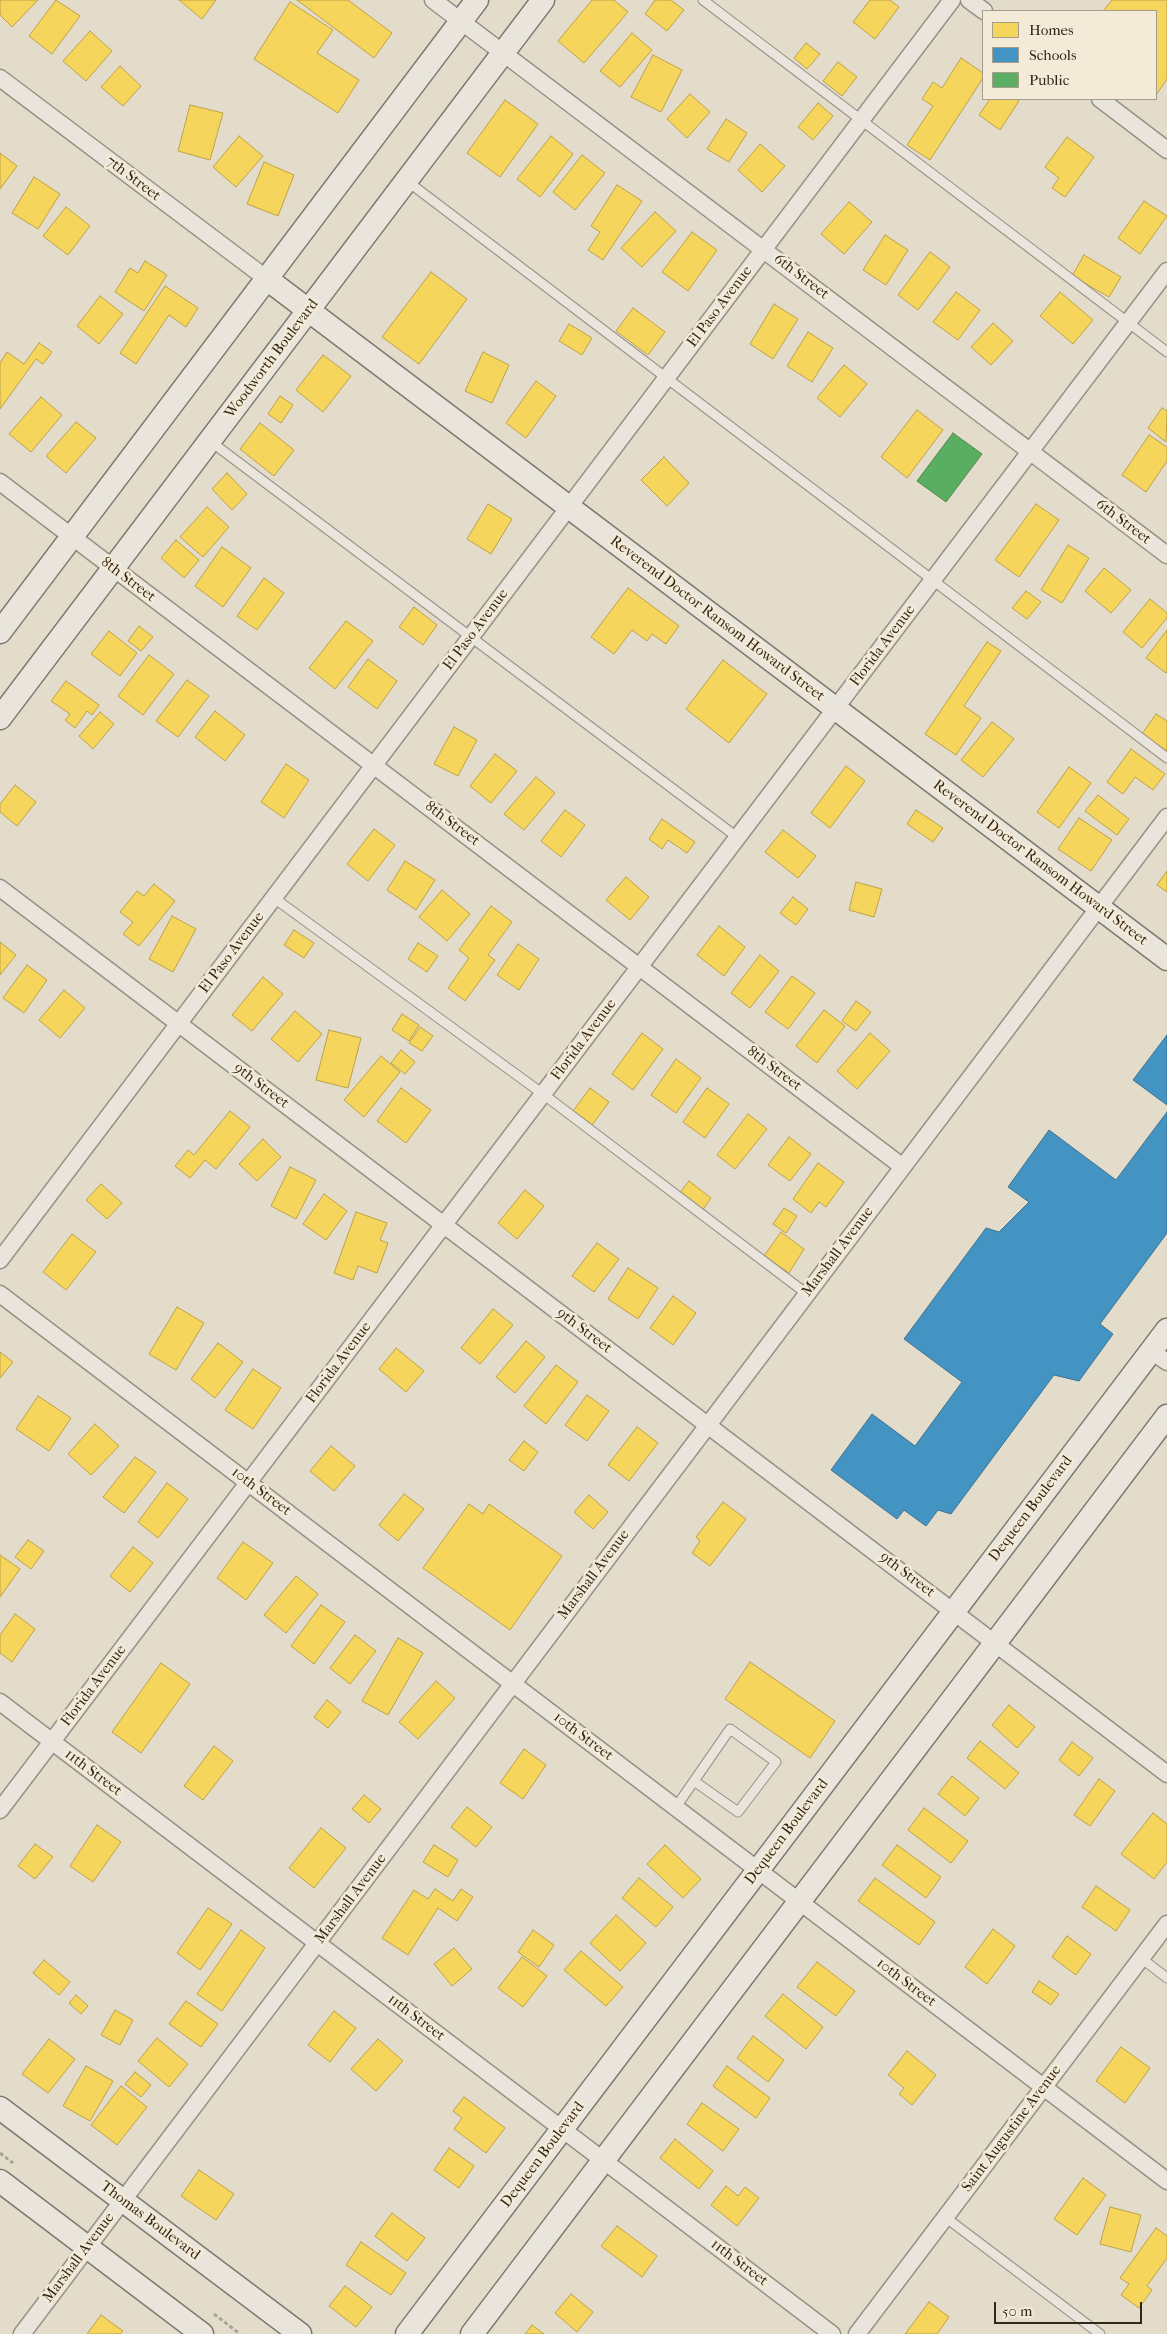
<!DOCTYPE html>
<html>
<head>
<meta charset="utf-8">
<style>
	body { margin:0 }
	#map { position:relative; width:1167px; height:2334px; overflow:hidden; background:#e3dccb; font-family:"IM FELL French Canon",serif }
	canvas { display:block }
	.legend { position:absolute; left:982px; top:10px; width:175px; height:90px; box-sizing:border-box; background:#f3ebd7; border:1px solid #a69d8b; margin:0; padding:6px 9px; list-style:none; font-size:15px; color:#332718 }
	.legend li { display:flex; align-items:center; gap:10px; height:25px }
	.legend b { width:25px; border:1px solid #a69d8b }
	.scale { position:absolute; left:994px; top:2302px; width:148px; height:22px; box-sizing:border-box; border:2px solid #332718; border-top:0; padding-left:6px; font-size:15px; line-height:18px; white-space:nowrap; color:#332718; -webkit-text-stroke:4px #f3ebd7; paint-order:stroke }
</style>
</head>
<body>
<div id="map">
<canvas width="1167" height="2334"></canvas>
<ul class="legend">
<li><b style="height:14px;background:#f6d55c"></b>Homes</li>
<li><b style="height:14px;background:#4393c3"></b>Schools</li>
<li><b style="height:14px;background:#5aae61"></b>Public</li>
</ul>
<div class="scale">50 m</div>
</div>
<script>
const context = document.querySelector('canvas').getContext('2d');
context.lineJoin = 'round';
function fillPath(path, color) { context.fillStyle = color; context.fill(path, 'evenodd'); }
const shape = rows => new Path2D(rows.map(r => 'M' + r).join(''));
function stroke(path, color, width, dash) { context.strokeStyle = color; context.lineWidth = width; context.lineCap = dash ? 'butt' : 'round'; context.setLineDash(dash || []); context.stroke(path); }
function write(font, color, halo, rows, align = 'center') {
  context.font = font + ' "IM FELL French Canon",serif'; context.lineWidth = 5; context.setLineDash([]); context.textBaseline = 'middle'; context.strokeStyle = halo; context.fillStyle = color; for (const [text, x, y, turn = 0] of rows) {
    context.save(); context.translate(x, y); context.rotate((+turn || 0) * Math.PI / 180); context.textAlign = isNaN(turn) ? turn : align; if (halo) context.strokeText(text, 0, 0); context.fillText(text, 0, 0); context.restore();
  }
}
const homes = shape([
	[0,0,38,0,12,27,0,15,0,0],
	[56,0,80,16,52,54,29,36,56,0],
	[179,0,216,0,202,19,179,0],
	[297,0,348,0,392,33,374,58,297,0],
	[592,0,614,0,628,12,584,63,558,41,592,0],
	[655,0,671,0,684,10,667,31,645,14,655,0],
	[870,0,890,0,899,7,875,39,853,22,870,0],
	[1112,0,1167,0,1167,79,1156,95,1156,11,1103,11,1112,0],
	[290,2,333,30,317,53,359,80,338,113,254,59,290,2],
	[90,31,112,51,86,81,63,61,90,31],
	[632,33,652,50,620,87,600,71,632,33],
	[806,43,820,54,807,69,794,58,806,43],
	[653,55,682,70,661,112,631,97,653,55],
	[961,58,983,73,983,78,930,160,907,145,933,106,922,99,933,82,942,88,961,58],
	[838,62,857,77,842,96,823,81,838,62],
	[120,66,141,86,123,106,101,87,120,66],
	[690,94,710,112,687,138,667,119,690,94],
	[990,99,1016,99,1019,101,1000,130,979,115,990,99],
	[505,100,538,124,500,177,467,153,505,100],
	[818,103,833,116,813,140,798,127,818,103],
	[190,105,223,113,210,160,178,151,190,105],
	[726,119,747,133,729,162,707,149,726,119],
	[239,136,263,156,236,187,213,167,239,136],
	[551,136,573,154,540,197,517,179,551,136],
	[1067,137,1094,157,1065,197,1052,188,1059,178,1045,167,1067,137],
	[760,144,785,166,762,192,738,170,760,144],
	[0,153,17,166,0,189,0,153],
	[582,155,605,173,575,210,553,192,582,155],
	[264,162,294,175,278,216,247,204,264,162],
	[34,177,60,194,38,229,12,213,34,177],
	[617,185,642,201,603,260,588,250,600,232,591,226,617,185],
	[1144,201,1167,216,1140,254,1118,238,1144,201],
	[849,202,872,222,844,254,821,234,849,202],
	[66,207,90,226,68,255,43,236,66,207],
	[655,212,676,231,642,267,621,248,655,212],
	[692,232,717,250,688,291,662,272,692,232],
	[885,235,908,250,886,285,863,270,885,235],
	[930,252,950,267,918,310,898,295,930,252],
	[1084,255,1121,277,1109,297,1072,276,1084,255],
	[145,261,167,275,144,311,115,292,130,268,138,273,145,261],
	[431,272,467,299,419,364,382,337,431,272],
	[165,286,198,308,186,327,169,315,136,364,120,353,165,286],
	[956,292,980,310,958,340,933,322,956,292],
	[1060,292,1093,320,1073,344,1040,316,1060,292],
	[100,296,123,314,99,344,77,326,100,296],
	[774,304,798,319,773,359,750,344,774,304],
	[633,308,665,332,648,355,616,331,633,308],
	[993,323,1013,341,991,365,971,347,993,323],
	[569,324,592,338,582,355,559,341,569,324],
	[808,332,833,348,812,382,787,366,808,332],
	[39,343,52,352,43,364,36,359,0,409,0,363,7,352,24,364,39,343],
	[483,352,509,365,492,403,465,391,483,352],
	[323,355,351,376,323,412,296,390,323,355],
	[844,365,867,384,840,417,817,398,844,365],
	[536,381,556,396,526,438,506,423,536,381],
	[280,396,293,405,281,423,268,414,280,396],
	[41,397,62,415,31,452,9,434,41,397],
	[1162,408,1167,411,1166,442,1148,428,1162,408],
	[917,410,943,430,907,478,881,457,917,410],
	[76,422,96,438,66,473,46,456,76,422],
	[260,423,294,450,274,476,240,449,260,423],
	[1149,435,1167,447,1167,461,1146,492,1122,475,1149,435],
	[664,457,689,483,667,506,641,480,664,457],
	[227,473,247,494,232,510,212,489,227,473],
	[488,504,512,519,491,554,467,539,488,504],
	[1036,504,1059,520,1019,577,995,560,1036,504],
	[207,507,229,527,203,557,180,537,207,507],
	[176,540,199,560,184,578,161,558,176,540],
	[1068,545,1089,558,1062,603,1041,590,1068,545],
	[222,547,251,568,223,607,195,586,222,547],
	[1104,568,1131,590,1111,613,1085,591,1104,568],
	[264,578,284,593,257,630,237,616,264,578],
	[628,588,679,626,666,644,652,634,647,641,632,630,614,654,591,637,628,588],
	[1026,591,1041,602,1027,619,1012,608,1026,591],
	[1150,599,1167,613,1167,618,1142,648,1123,632,1150,599],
	[414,607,437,625,423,645,399,627,414,607],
	[346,621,373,641,335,689,309,668,346,621],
	[139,626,153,637,141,651,128,641,139,626],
	[1167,630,1167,672,1166,673,1146,658,1167,630],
	[109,631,137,653,120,676,91,654,109,631],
	[987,642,1001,651,964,706,981,718,956,755,925,734,987,642],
	[149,655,174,674,143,715,118,696,149,655],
	[368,659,397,681,377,709,348,687,368,659],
	[723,660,767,694,729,743,686,709,723,660],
	[187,680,209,696,178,737,156,721,187,680],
	[66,681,99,705,92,715,87,711,75,728,65,720,70,714,51,701,66,681],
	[215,711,245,735,225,761,195,737,215,711],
	[100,712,114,724,93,749,79,736,100,712],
	[1156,714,1167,721,1167,751,1142,734,1156,714],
	[992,722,1014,739,983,777,961,760,992,722],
	[454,727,477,740,458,776,434,764,454,727],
	[1131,749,1165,774,1153,790,1135,777,1123,794,1107,782,1131,749],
	[495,754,517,771,491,803,470,786,495,754],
	[286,764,309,780,284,818,261,802,286,764],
	[846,766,865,781,830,828,811,813,846,766],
	[1069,767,1091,783,1059,828,1037,812,1069,767],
	[536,777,555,793,524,830,504,814,536,777],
	[15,785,36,802,17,826,0,812,0,804,15,785],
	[1098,795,1129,819,1117,835,1085,811,1098,795],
	[565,810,585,825,561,857,541,841,565,810],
	[916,810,943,828,933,842,907,824,916,810],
	[1079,818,1112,840,1091,871,1058,849,1079,818],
	[662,819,695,842,687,853,668,840,662,849,649,839,662,819],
	[374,829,395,845,368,881,347,864,374,829],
	[783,830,816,856,798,878,765,852,783,830],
	[405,861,435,880,416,910,387,890,405,861],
	[1167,871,1167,892,1157,885,1167,871],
	[626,877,649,897,630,920,606,900,626,877],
	[856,882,882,889,874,917,849,910,856,882],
	[154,884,175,901,139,946,123,934,133,922,120,912,137,891,144,896,154,884],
	[442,890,470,914,447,941,419,917,442,890],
	[793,897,808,909,796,925,780,913,793,897],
	[491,906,512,922,488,955,495,960,465,1001,448,988,469,958,459,950,491,906],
	[172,916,196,929,173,972,149,959,172,916],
	[719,926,745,947,724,976,697,955,719,926],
	[294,930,314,943,304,958,284,945,294,930],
	[0,942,16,955,0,975,0,942],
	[418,943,438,956,427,972,408,959,418,943],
	[518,944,539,959,519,990,497,975,518,944],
	[760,955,779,971,750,1008,731,993,760,955],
	[27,965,47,980,24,1013,3,998,27,965],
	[792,976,815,993,788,1029,765,1012,792,976],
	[263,977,283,994,252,1031,232,1015,263,977],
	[64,990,85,1008,60,1038,39,1020,64,990],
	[856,1001,871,1012,856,1031,842,1021,856,1001],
	[824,1010,845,1026,817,1063,796,1046,824,1010],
	[295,1011,322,1034,298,1062,271,1039,295,1011],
	[402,1014,419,1025,409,1041,392,1030,402,1014],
	[420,1027,433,1036,422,1051,409,1043,420,1027],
	[329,1030,361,1038,348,1088,316,1080,329,1030],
	[642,1033,663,1049,633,1090,612,1074,642,1033],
	[870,1033,890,1051,857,1089,837,1071,870,1033],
	[401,1050,415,1062,405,1074,391,1063,401,1050],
	[381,1056,400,1072,364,1117,344,1100,381,1056],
	[676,1059,701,1078,676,1113,651,1095,676,1059],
	[401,1088,431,1110,406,1143,377,1121,401,1088],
	[590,1088,609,1102,592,1125,573,1111,590,1088],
	[707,1088,729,1104,705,1138,683,1122,707,1088],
	[230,1111,250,1127,216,1169,205,1160,190,1178,175,1166,188,1150,194,1155,230,1111],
	[748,1114,767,1129,735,1169,717,1155,748,1114],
	[789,1137,811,1154,790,1181,768,1165,789,1137],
	[263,1139,281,1157,257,1181,239,1164,263,1139],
	[818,1163,844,1182,826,1207,819,1202,811,1213,793,1199,818,1163],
	[290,1167,316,1180,296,1219,271,1206,290,1167],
	[689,1181,711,1198,702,1211,679,1194,689,1181],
	[101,1184,122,1203,107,1219,86,1200,101,1184],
	[525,1190,544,1206,517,1239,498,1223,525,1190],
	[324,1194,347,1211,326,1240,303,1224,324,1194],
	[784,1208,797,1216,786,1233,773,1224,784,1208],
	[356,1212,387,1223,380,1240,388,1243,377,1273,358,1266,353,1280,334,1273,356,1212],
	[781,1232,804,1249,789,1273,764,1256,781,1232],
	[72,1234,96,1252,66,1290,43,1272,72,1234],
	[597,1243,619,1259,594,1292,572,1276,597,1243],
	[628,1268,658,1288,638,1319,608,1299,628,1268],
	[673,1296,696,1313,673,1345,650,1328,673,1296],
	[177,1307,204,1323,176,1370,149,1354,177,1307],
	[493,1309,513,1325,480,1364,461,1348,493,1309],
	[526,1341,545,1357,515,1393,496,1377,526,1341],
	[218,1343,243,1362,215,1398,191,1379,218,1343],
	[396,1348,424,1371,406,1392,379,1369,396,1348],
	[0,1352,13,1362,0,1378,0,1352],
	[556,1365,578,1382,546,1424,524,1406,556,1365],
	[253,1369,281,1388,253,1429,225,1410,253,1369],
	[587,1395,609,1411,587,1441,565,1425,587,1395],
	[38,1396,71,1418,49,1451,16,1429,38,1396],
	[95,1424,119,1446,91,1475,68,1454,95,1424],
	[637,1427,658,1443,629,1481,608,1465,637,1427],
	[524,1441,538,1452,524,1471,509,1460,524,1441],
	[331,1446,355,1466,334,1491,310,1471,331,1446],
	[135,1457,156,1472,124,1513,103,1497,135,1457],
	[167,1483,188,1499,158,1538,138,1522,167,1483],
	[404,1494,424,1509,398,1541,379,1525,404,1494],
	[589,1495,608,1512,593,1529,574,1512,589,1495],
	[723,1502,746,1519,710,1566,692,1553,700,1541,696,1537,723,1502],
	[469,1504,483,1514,489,1504,562,1556,510,1630,423,1568,469,1504],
	[28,1540,44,1551,31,1569,15,1557,28,1540],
	[243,1542,273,1563,246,1600,217,1578,243,1542],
	[133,1547,153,1563,130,1592,110,1576,133,1547],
	[0,1555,20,1569,0,1597,0,1555],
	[296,1576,318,1594,286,1633,264,1615,296,1576],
	[321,1605,345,1622,314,1664,291,1646,321,1605],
	[15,1614,35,1629,12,1662,0,1653,0,1635,15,1614],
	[355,1635,376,1651,350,1684,330,1668,355,1635],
	[398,1638,423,1653,388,1715,362,1701,398,1638],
	[750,1662,835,1721,810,1758,725,1699,750,1662],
	[161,1663,190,1684,141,1753,112,1732,161,1663],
	[436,1681,455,1698,418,1739,399,1722,436,1681],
	[327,1700,341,1712,328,1728,314,1717,327,1700],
	[1009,1705,1035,1727,1017,1748,992,1725,1009,1705],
	[980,1741,1019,1773,1005,1789,967,1758,980,1741],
	[1072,1742,1093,1758,1079,1776,1059,1760,1072,1742],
	[214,1746,233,1761,203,1800,184,1786,214,1746],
	[524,1749,546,1765,523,1799,500,1783,524,1749],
	[952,1776,979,1798,965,1816,938,1794,952,1776],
	[1099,1779,1115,1791,1090,1826,1074,1815,1099,1779],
	[364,1795,381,1809,369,1823,352,1809,364,1795],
	[467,1807,492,1827,476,1847,451,1827,467,1807],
	[924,1808,968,1841,951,1863,908,1830,924,1808],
	[1153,1813,1167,1824,1167,1862,1154,1879,1121,1854,1153,1813],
	[97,1825,121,1842,93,1882,70,1866,97,1825],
	[321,1828,346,1848,314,1888,289,1868,321,1828],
	[35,1844,53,1857,35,1879,18,1866,35,1844],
	[434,1845,458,1860,448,1877,423,1862,434,1845],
	[665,1845,701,1879,683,1898,647,1864,665,1845],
	[897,1845,941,1877,926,1898,882,1865,897,1845],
	[639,1878,673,1907,656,1927,622,1898,639,1878],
	[875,1878,935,1922,919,1945,858,1901,875,1878],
	[1096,1886,1130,1910,1116,1931,1082,1907,1096,1886],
	[435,1889,453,1901,461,1889,473,1897,457,1921,438,1908,408,1955,382,1938,414,1890,428,1899,435,1889],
	[208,1908,232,1924,200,1970,177,1953,208,1908],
	[616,1915,646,1943,620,1971,590,1943,616,1915],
	[993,1929,1015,1946,987,1984,965,1967,993,1929],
	[241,1930,265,1948,222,2011,197,1994,241,1930],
	[533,1930,554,1945,539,1967,518,1952,533,1930],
	[1067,1936,1091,1954,1076,1975,1052,1957,1067,1936],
	[454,1948,472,1969,452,1986,434,1964,454,1948],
	[581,1951,623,1987,606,2006,564,1970,581,1951],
	[522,1957,547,1976,523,2007,498,1988,522,1957],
	[44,1960,70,1982,59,1995,33,1973,44,1960],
	[817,1962,855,1991,836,2016,797,1987,817,1962],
	[1039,1981,1059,1994,1051,2005,1032,1992,1039,1981],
	[783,1994,823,2027,806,2049,765,2016,783,1994],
	[76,1995,88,2006,81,2014,69,2003,76,1995],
	[186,2001,218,2024,201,2047,169,2024,186,2001],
	[115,2010,133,2020,120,2045,101,2035,115,2010],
	[334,2011,356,2028,330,2062,308,2045,334,2011],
	[753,2036,784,2060,768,2082,737,2058,753,2036],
	[157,2038,188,2064,169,2087,138,2061,157,2038],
	[49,2039,75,2059,48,2093,22,2074,49,2039],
	[378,2039,403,2061,376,2091,351,2069,378,2039],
	[1121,2047,1150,2068,1125,2103,1096,2081,1121,2047],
	[907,2051,936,2075,912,2105,899,2094,904,2088,888,2075,907,2051],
	[86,2066,113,2081,90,2121,63,2106,86,2066],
	[727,2066,770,2098,756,2118,713,2086,727,2066],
	[135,2072,151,2085,141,2097,125,2084,135,2072],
	[121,2086,147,2107,117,2145,91,2125,121,2086],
	[464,2097,505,2128,486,2153,454,2129,462,2118,453,2111,464,2097],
	[702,2103,739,2129,723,2151,687,2124,702,2103],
	[675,2139,713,2171,699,2189,660,2158,675,2139],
	[449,2148,474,2166,459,2188,434,2170,449,2148],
	[199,2170,234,2194,216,2220,181,2196,199,2170],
	[1083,2178,1106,2195,1077,2235,1054,2219,1083,2178],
	[726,2186,738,2196,745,2187,759,2198,737,2226,711,2205,726,2186],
	[1110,2207,1141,2215,1131,2252,1100,2244,1110,2207],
	[392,2213,425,2238,407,2261,375,2236,392,2213],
	[617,2226,657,2256,642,2277,601,2246,617,2226],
	[1156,2228,1167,2236,1167,2258,1147,2286,1152,2290,1139,2308,1121,2295,1129,2284,1120,2278,1156,2228],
	[361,2242,406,2273,391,2295,346,2265,361,2242],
	[345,2286,372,2307,356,2327,329,2306,345,2286],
	[571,2294,593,2312,577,2332,555,2313,571,2294],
	[929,2302,949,2317,937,2334,905,2334,929,2302],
	[101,2315,123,2331,120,2334,87,2334,101,2315],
	[532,2325,544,2334,525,2334,532,2325]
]);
fillPath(homes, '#f6d55c');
stroke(homes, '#bca148', 1);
const schools = shape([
	[1167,1035,1167,1105,1133,1080,1167,1035],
	[1167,1112,1167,1233,1100,1324,1113,1334,1079,1381,1054,1375,951,1514,938,1510,926,1526,904,1510,897,1519,831,1470,872,1414,915,1446,962,1382,904,1339,986,1228,999,1232,1029,1202,1008,1187,1049,1130,1116,1180,1167,1112]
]);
fillPath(schools, '#4393c3');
stroke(schools, '#3e7390', 1);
const public = shape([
	[953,433,982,454,946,502,917,481,953,433]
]);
fillPath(public, '#5aae61');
stroke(public, '#4e864b', 1);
const lane = shape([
	[703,0,1167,352],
	[407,181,1167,758],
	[210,441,737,837],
	[274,898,543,1094,807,1294],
	[676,1807,730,1729,776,1762,738,1812,694,1781],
	[1141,1958,1167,1978],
	[945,2217,1100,2334]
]);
const street = shape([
	[433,0,1167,555],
	[969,0,984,11],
	[0,78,267,279],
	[1100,99,1167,150],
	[0,482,903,1167],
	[0,888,1167,1774],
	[0,1260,952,0],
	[0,1294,1167,2181],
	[1151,1351,1167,1362],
	[0,1702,832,2334],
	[0,1810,1167,271],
	[22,2334,1167,817],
	[857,2334,1167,1924]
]);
const secondary = shape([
	[267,279,1167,959],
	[0,632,477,0],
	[0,718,543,0],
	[0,2108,300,2334],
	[0,2181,202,2334],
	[407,2334,1167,1330],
	[472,2334,1167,1416]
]);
stroke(lane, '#979185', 11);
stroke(street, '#979185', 19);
stroke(secondary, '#7d786e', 25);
stroke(shape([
	[0,2153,13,2163],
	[214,2314,240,2334]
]), '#a8a49c', 3, [4, 2.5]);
stroke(lane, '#e9e5dd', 9);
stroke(street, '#e9e5dd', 16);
stroke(secondary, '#e9e5dd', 22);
write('15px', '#332718', '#f3ebd7', [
	["7th Street",133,179,37],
	["6th Street",801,277,37],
	["El Paso Avenue",720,307,-53],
	["Woodworth Boulevard",272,359,-53],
	["6th Street",1123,522,37],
	["8th Street",128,580,37],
	["Reverend Doctor Ransom Howard Street",717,619,37],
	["El Paso Avenue",476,630,-53],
	["Florida Avenue",883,646,-53],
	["8th Street",452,824,37],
	["Reverend Doctor Ransom Howard Street",1040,863,37],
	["El Paso Avenue",232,953,-53],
	["Florida Avenue",584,1040,-53],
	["8th Street",774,1069,37],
	["9th Street",261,1086,37],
	["Marshall Avenue",838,1252,-53],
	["9th Street",584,1331,37],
	["Florida Avenue",339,1363,-53],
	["10th Street",261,1492,37],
	["Dequeen Boulevard",1031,1509,-53],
	["Marshall Avenue",594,1575,-53],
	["9th Street",907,1575,37],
	["Florida Avenue",94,1686,-53],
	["10th Street",583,1737,37],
	["11th Street",93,1773,37],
	["Dequeen Boulevard",787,1832,-53],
	["Marshall Avenue",351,1899,-53],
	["10th Street",906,1983,37],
	["11th Street",416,2018,37],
	["Saint Augustine Avenue",1012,2129,-53],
	["Dequeen Boulevard",543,2155,-53],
	["Thomas Boulevard",150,2221,37],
	["Marshall Avenue",79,2258,-53],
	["11th Street",739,2263,37]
]);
</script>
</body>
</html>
